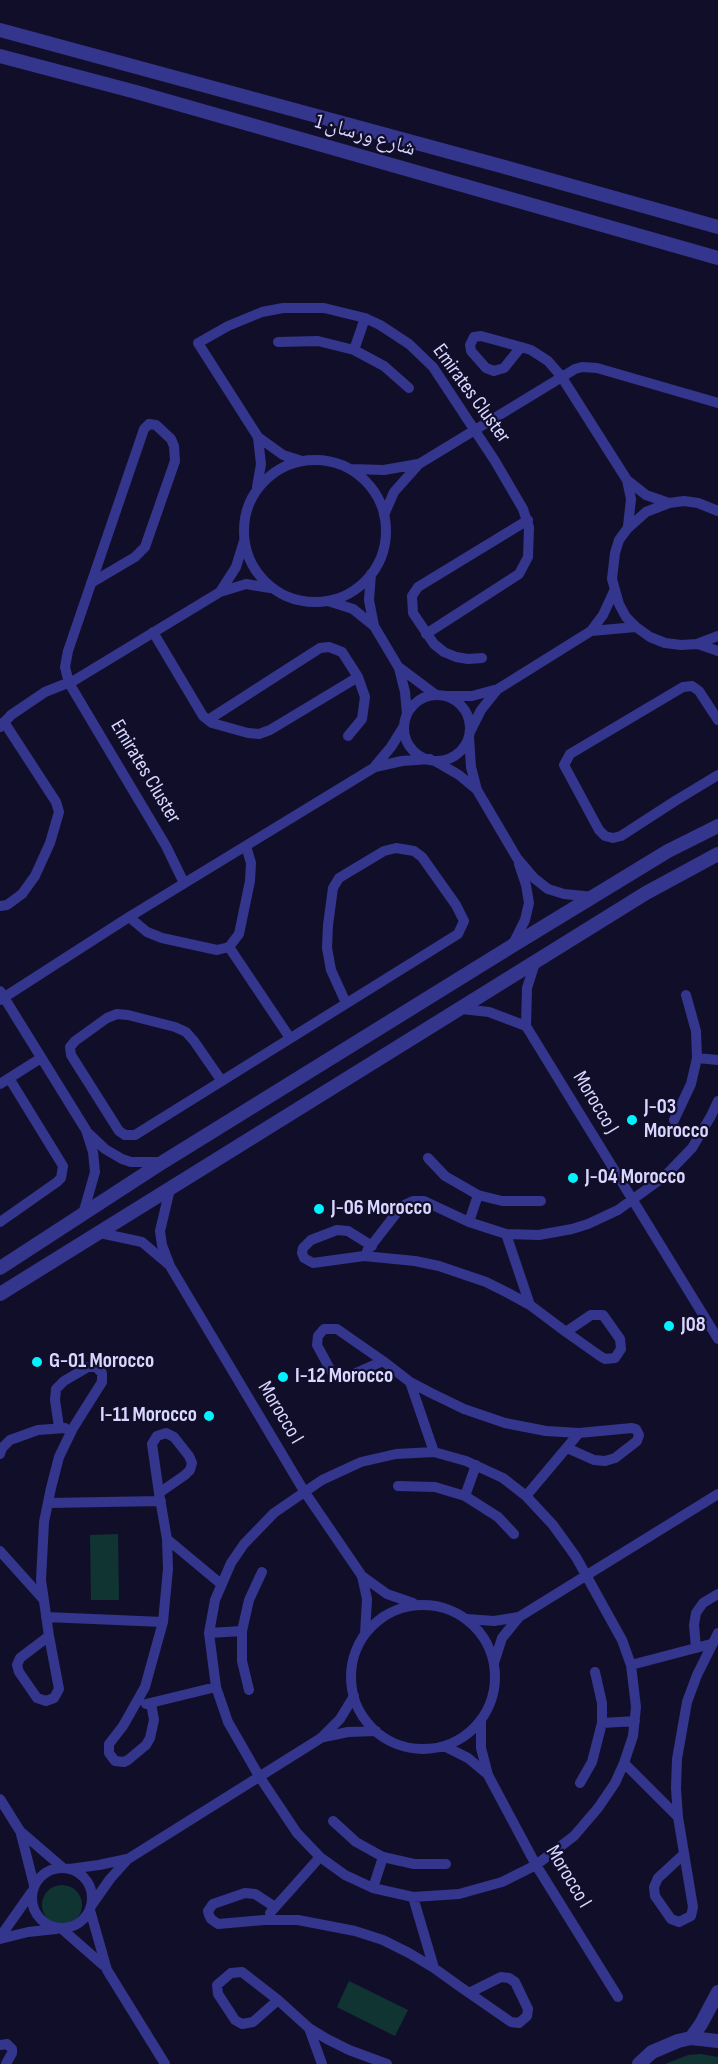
<!DOCTYPE html>
<html>
<head>
<meta charset="utf-8">
<style>
  body { margin:0 }
  canvas { display:block; background:#110e29 }
</style>
</head>
<body>
<canvas width="718" height="2064"></canvas>
<script>
const context = document.querySelector('canvas').getContext('2d');
context.lineJoin = 'round';
function paint(path, color) {
  context.fillStyle = color;
  context.fill(path, 'evenodd');
}
function shape(rows) {
  const path = new Path2D();
  for (const r of rows) {
    if (r.length === 3) {
      path.moveTo(r[0] + r[2], r[1]);
      path.arc(r[0], r[1], r[2], 0, 2 * Math.PI);
      continue;
    }
    path.moveTo(r[0], r[1]);
    for (let i = 2; i < r.length; i += 2) path.lineTo(r[i], r[i + 1]);
  }
  return path;
}
function trace(path, color, width, dash) {
  context.strokeStyle = color;
  context.lineWidth = width;
  context.lineCap = dash ? 'butt' : 'round';
  context.setLineDash(dash || []);
  context.stroke(path);
}
function write(font, color, halo, rows, align = 'center') {
  context.font = font + ' "Sofia Sans Condensed","Noto Naskh Arabic",sans-serif';
  context.lineWidth = 4.5;
  context.setLineDash([]);
  context.textBaseline = 'middle';
  context.strokeStyle = halo;
  context.fillStyle = color;
  for (const [text, x, y, turn = 0] of rows) {
    context.save();
    context.translate(x, y);
    context.rotate((+turn || 0) * Math.PI / 180);
    context.textAlign = isNaN(turn) ? turn : align;
    if (halo) context.strokeText(text, 0, 0);
    context.fillText(text, 0, 0);
    context.restore();
  }
}
const green = shape([
  [118,1534,119,1600,91,1600,90,1535],
  [62,1905,20],
  [349,1981,408,2010,395,2036,337,2007],
  [701,2054,718,2057,718,2064,665,2064,688,2055]
]);
const minor = shape([
  [278,342,318,341,354,350,384,366,409,388],
  [521,347,504,368,494,371,486,368,471,351,470,345,474,337,481,336,521,347,531,350,548,361,561,376,627,480,646,495,669,503],
  [354,350,365,318],
  [315,531,71],
  [302,461,283,455,258,437,198,343,228,326,262,312,283,308,324,308,365,318,380,325,409,344,433,367,495,461,523,509,529,527,528,557,519,574,426,634],
  [351,469,384,470,418,464],
  [627,480,631,499,628,526],
  [257,487,261,464,258,438],
  [718,511,698,503,684,501,669,503,646,512,627,529,619,540,615,553,612,579,619,604,626,617,636,627,650,637,665,643,681,645,697,644,718,636],
  [384,515,394,492,419,464,575,369,582,367,597,368,718,403],
  [371,574,369,600,374,626],
  [91,583,135,557,145,547,175,461,174,446,171,439,156,425,149,424,144,429,68,651,65,667,69,683,166,846,184,883],
  [220,592,236,567,244,541],
  [328,601,353,609,374,626,399,668,405,692,407,714],
  [591,631,636,627],
  [153,632,203,716,212,723,248,733,259,734,270,730,358,677],
  [698,644,718,651],
  [482,658,468,659,456,657,444,652,434,644,413,613,412,596,418,587,528,520],
  [400,668,436,695],
  [437,728,33],
  [447,696,472,696,498,689,591,631,603,615,614,591],
  [208,720,320,648,329,647,342,652,358,677,365,697,362,719,348,736],
  [718,720,699,691,692,686,683,687,570,754,564,765,599,830,605,836,613,838,621,836,675,801,718,775],
  [0,727,11,715,45,692,75,680,220,592,246,584,270,588],
  [470,732,481,710,497,690],
  [469,737,471,767,477,790,517,858,534,878,548,889,564,894,594,897],
  [435,761,459,775,476,789],
  [375,766,391,747,404,726],
  [0,906,7,905,22,894,35,876,50,843,59,812,56,802,4,722],
  [129,917,147,932,162,938,217,950,229,947,239,934,250,881,251,863,246,846],
  [512,946,525,920,529,903,526,885,519,864],
  [229,947,290,1038],
  [535,963,527,988,526,1026,718,1339],
  [0,991,86,1130,93,1152,95,1172,83,1214],
  [0,1000,129,917,375,767,402,761,430,759],
  [462,1009,489,1012,526,1026],
  [697,1058,718,1060],
  [221,1080,194,1041,186,1032,175,1027,128,1015,117,1014,107,1018,75,1041,70,1047,71,1055,119,1131,125,1135,135,1135,458,934,464,921,456,905,422,857,414,851,396,848,384,851,339,878,333,888,328,925,327,948,331,970,346,1003],
  [0,1084,41,1058],
  [674,1120,691,1084,697,1058,696,1031,686,995],
  [88,1133,105,1149,122,1159,131,1162,163,1162],
  [428,1158,445,1176,478,1195,502,1201,541,1201],
  [170,1189,160,1231,162,1245,170,1266,304,1491,362,1576,367,1599,365,1634],
  [0,1222,57,1182,61,1178,63,1166,9,1078],
  [469,1222,478,1195],
  [100,1233,142,1242,168,1264],
  [506,1234,530,1305],
  [372,1246,348,1231,337,1230,311,1240,303,1248,302,1253,304,1258,313,1263,364,1256,415,1261,439,1266,486,1282,508,1293,530,1305,566,1332,600,1356,605,1359,615,1358,621,1349,620,1339,603,1315,591,1315,566,1332],
  [367,1251,402,1206,413,1201,424,1201,469,1222,506,1234,539,1235,572,1229,588,1224,618,1210,665,1176,692,1148,711,1116,718,1101],
  [383,1361,337,1329,324,1329,318,1336,317,1345,331,1371,337,1376,349,1376,383,1361,410,1382,431,1393,464,1409,505,1423,546,1431,579,1433,632,1428,636,1429,639,1435,637,1441,615,1458,605,1461,594,1460,567,1448],
  [410,1382,434,1452],
  [434,1452,466,1461,503,1478,526,1496,553,1525,576,1557,622,1640,631,1665,636,1707,633,1736,624,1763,615,1783,598,1808,574,1836,536,1865,502,1882,459,1894,413,1897,373,1888,345,1875,320,1857,297,1833,259,1776,228,1722,216,1687,209,1633,215,1600,231,1563,244,1544,274,1513,322,1480,361,1462,396,1454,434,1452],
  [0,1454,2,1448,10,1440,38,1430,65,1428],
  [398,1486,435,1487,465,1496,498,1517,514,1534],
  [465,1496,476,1465],
  [526,1496,579,1433],
  [48,1503,161,1501],
  [167,1539,221,1584],
  [0,1551,43,1599],
  [362,1576,387,1594,413,1603],
  [423,1677,72],
  [46,1617,163,1622],
  [467,1619,494,1621,519,1617],
  [209,1633,242,1631],
  [49,1636,20,1658,17,1665,19,1672,37,1698,46,1701,54,1698,59,1689,49,1636,41,1580,44,1522,51,1488,59,1457,73,1428,102,1382,102,1373,96,1367,88,1367,64,1381,56,1389,55,1400,59,1427],
  [696,1648,694,1625,696,1613,703,1603,718,1594],
  [494,1663,502,1638,519,1617,718,1494],
  [631,1665,711,1644],
  [249,1690,242,1661,242,1631,249,1600,262,1572],
  [151,1703,154,1720,150,1738,146,1745,128,1760,124,1762,115,1761,109,1753,109,1744,123,1726,145,1687,163,1622,168,1569,167,1539,159,1493,152,1444,157,1436,166,1433,174,1437,189,1456,192,1463,190,1470,185,1475,159,1493],
  [146,1704,216,1687],
  [481,1720,481,1748,488,1775,536,1865,618,1997],
  [602,1723,635,1721],
  [324,1737,348,1732,376,1731],
  [444,1746,468,1758,486,1773],
  [624,1763,678,1817],
  [580,1783,592,1762,602,1723,602,1703,595,1672],
  [0,1799,20,1831,63,1868],
  [333,1821,356,1842,383,1857,414,1864,446,1864],
  [21,1834,34,1885],
  [684,1854,658,1878,654,1887,655,1896,671,1919,679,1922,691,1916,693,1907,678,1817,676,1788,677,1759,687,1702,697,1675,718,1633],
  [62,1898,30],
  [69,1869,99,1865,127,1859],
  [373,1888,383,1857],
  [413,1897,434,1968],
  [91,1906,110,1879,128,1859,321,1738,340,1719,354,1696],
  [275,1907,255,1894,245,1893,213,1904,208,1911,209,1915,211,1919,218,1924,264,1920,298,1920,355,1931,383,1940,409,1953,434,1968,459,1986,511,2022,519,2023,527,2016,528,2009,515,1982,509,1978,501,1977,469,1993],
  [90,1910,107,1970,165,2064],
  [270,1913,320,1857],
  [62,1929,103,1965],
  [0,1937,31,1893],
  [0,1939,28,1932,56,1929],
  [278,2000,253,2022,242,2024,235,2020,218,1994,217,1985,231,1973,242,1972,278,2000,309,2028,327,2039,349,2050,387,2064],
  [309,2028,322,2064],
  [0,2045,7,2044,12,2049,12,2053,6,2064]
]);
const tertiary = shape([
  [0,30,501,166,718,227],
  [0,56,136,92,718,258],
  [0,1268,163,1162,512,946,668,851,718,826],
  [0,1294,646,893,718,854],
  [691,2038,701,2024,718,1992],
  [639,2064,652,2052,678,2041,691,2038,718,2041]
]);
const markers = [
  [632,1120,6,"#02f2ff"],
  [573,1178,6,"#02f2ff"],
  [319,1209,6,"#02f2ff"],
  [669,1326,6,"#02f2ff"],
  [37,1362,6,"#02f2ff"],
  [283,1377,6,"#02f2ff"],
  [209,1416,6,"#02f2ff"]
];
const streetNames = [
  ["شارع ورسان 1",365,136,16],
  ["Emirates Cluster",471,394,54],
  ["Emirates Cluster",145,772,59],
  ["Morocco J",595,1103,59],
  ["Morocco I",280,1413,59],
  ["Morocco I",568,1877,59]
];
const poiNames = [
  ["J-03",644,1108],
  ["Morocco",644,1132],
  ["J-04 Morocco",585,1178],
  ["J-06 Morocco",331,1209],
  ["J08",681,1326],
  ["G-01 Morocco",49,1362],
  ["I-12 Morocco",295,1377],
  ["I-11 Morocco",197,1416,"right"]
];
paint(green, '#103431');
trace(minor, '#34358d', 10);
trace(tertiary, '#34358d', 14);
for (const [x, y, r, color] of markers) {
  const dot = new Path2D();
  dot.arc(x, y, r, 0, 2 * Math.PI);
  context.fillStyle = color;
  context.fill(dot);
  trace(dot, '#110e29', 2);
}
write('21px', '#d9d6ff', '#110e29', streetNames);
write('bold 21px', '#d9d6ff', '#110e29', poiNames, 'left');
</script>
</body>
</html>
